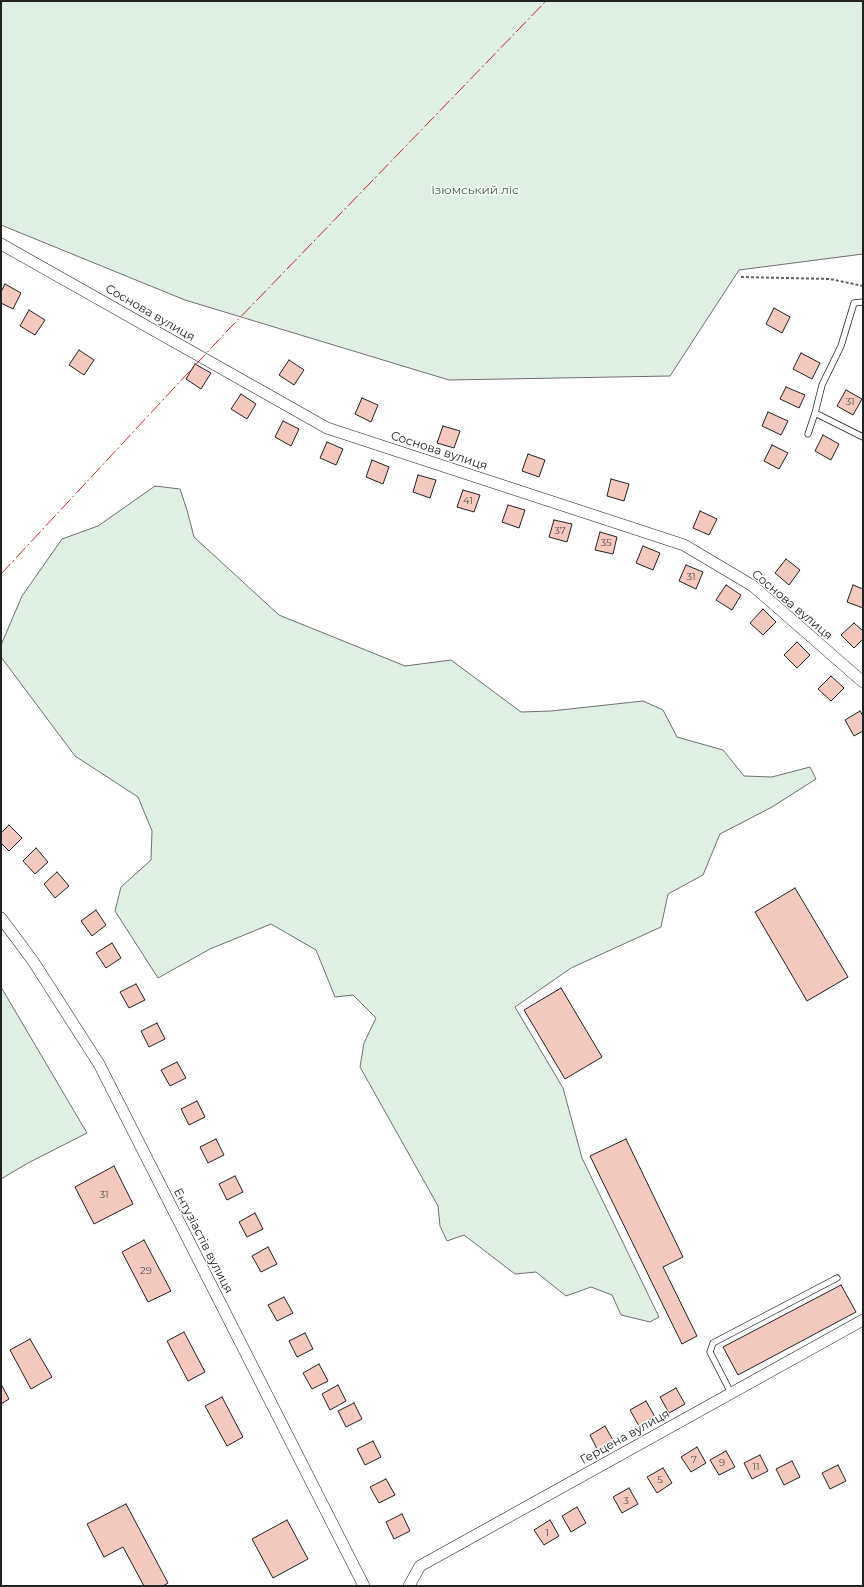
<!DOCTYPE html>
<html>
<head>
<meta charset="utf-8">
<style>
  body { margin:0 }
  #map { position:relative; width:864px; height:1587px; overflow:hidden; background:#fff; font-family:Montserrat,sans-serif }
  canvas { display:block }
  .frame { position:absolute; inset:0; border:2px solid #222; pointer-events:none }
</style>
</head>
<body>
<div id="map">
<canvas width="864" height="1587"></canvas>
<div class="frame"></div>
</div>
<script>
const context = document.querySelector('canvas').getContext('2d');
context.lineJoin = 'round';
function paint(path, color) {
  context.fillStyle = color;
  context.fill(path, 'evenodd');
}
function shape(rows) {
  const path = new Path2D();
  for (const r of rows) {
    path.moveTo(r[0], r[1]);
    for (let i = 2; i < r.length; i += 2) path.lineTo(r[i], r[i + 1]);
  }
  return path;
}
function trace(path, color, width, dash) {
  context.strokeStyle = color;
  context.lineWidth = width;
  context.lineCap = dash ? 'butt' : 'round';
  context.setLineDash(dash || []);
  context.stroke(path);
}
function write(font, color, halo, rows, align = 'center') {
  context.font = font + ' Montserrat,sans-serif';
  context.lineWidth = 3;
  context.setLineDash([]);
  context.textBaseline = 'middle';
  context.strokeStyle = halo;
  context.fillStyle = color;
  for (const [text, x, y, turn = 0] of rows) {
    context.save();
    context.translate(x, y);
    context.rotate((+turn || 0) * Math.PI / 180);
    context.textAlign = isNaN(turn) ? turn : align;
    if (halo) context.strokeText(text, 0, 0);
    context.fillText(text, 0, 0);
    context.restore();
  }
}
const green = shape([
  [1,1,863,1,863,254,739,270,670,376,449,380,185,300,1,225,1,1],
  [155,486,180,489,187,510,194,537,279,615,405,666,451,660,521,712,551,711,643,701,663,710,677,737,723,750,744,776,772,777,810,767,816,779,772,807,720,834,703,875,668,894,661,927,571,968,515,1007,563,1088,582,1158,659,1317,650,1322,621,1315,612,1295,591,1287,566,1296,536,1272,515,1274,464,1235,447,1241,440,1226,438,1206,360,1067,364,1043,376,1018,353,995,335,997,316,950,271,924,210,949,158,978,115,911,121,887,151,860,152,831,138,797,75,756,1,657,1,645,22,596,62,539,98,526,155,486],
  [1,987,87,1133,28,1163,1,1179,1,987]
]);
const building = shape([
  [5,284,21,293,13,309,1,303,1,292,5,284],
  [774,308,790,317,782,333,766,324,774,308],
  [29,310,45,320,35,335,20,326,29,310],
  [79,350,94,360,84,375,69,365,79,350],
  [801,353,820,363,812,379,793,369,801,353],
  [289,360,304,370,294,385,279,375,289,360],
  [195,364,211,373,201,389,186,379,195,364],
  [786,387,805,395,799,408,780,399,786,387],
  [846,390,862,399,853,415,837,406,846,390],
  [241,394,256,404,247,419,231,409,241,394],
  [362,398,378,405,371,422,355,414,362,398],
  [768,412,788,421,781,435,762,426,768,412],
  [283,421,299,429,291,446,275,437,283,421],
  [443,426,460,431,454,448,437,443,443,426],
  [823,435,839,444,831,460,815,451,823,435],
  [327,442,343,449,336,465,320,458,327,442],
  [772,445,788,453,779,469,764,461,772,445],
  [528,454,545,460,539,477,522,471,528,454],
  [372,460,389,467,383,484,366,477,372,460],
  [418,475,436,480,430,498,413,492,418,475],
  [611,479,629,484,624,501,607,496,611,479],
  [463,490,480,495,474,512,457,507,463,490],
  [508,505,525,510,519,528,502,522,508,505],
  [700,511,717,519,709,535,693,528,700,511],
  [554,520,572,524,567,542,549,537,554,520],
  [600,532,617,537,613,554,595,550,600,532],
  [643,546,660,553,653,570,636,563,643,546],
  [786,559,800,570,789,585,775,573,786,559],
  [686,565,703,572,696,589,679,581,686,565],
  [726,585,741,595,732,610,716,600,726,585],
  [853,585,863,589,863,608,847,602,853,585],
  [763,609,776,622,763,635,750,623,763,609],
  [854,623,863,631,863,639,854,648,841,635,854,623],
  [797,642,810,655,797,668,784,655,797,642],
  [831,676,844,688,831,701,818,689,831,676],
  [860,711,863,716,863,731,854,736,845,720,860,711],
  [9,825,22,838,9,851,1,843,1,833,9,825],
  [36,848,48,862,35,874,23,861,36,848],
  [57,872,69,886,55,898,44,884,57,872],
  [795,888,848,977,807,1001,755,912,795,888],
  [96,910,106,925,92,936,81,921,96,910],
  [112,943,121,958,106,968,96,953,112,943],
  [136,984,145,1000,129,1008,120,992,136,984],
  [561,988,602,1057,565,1079,524,1010,561,988],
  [157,1023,165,1039,149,1047,141,1031,157,1023],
  [177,1062,186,1078,170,1086,161,1070,177,1062],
  [197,1101,205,1117,189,1125,181,1109,197,1101],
  [216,1139,224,1155,208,1163,200,1147,216,1139],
  [626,1139,683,1257,663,1267,697,1336,682,1344,590,1156,626,1139],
  [114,1166,133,1204,94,1224,75,1187,114,1166],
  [235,1176,243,1192,227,1200,219,1184,235,1176],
  [255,1213,263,1229,247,1237,239,1222,255,1213],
  [144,1240,171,1291,148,1302,122,1252,144,1240],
  [268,1247,277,1264,261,1272,252,1256,268,1247],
  [841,1285,856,1312,738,1375,723,1347,841,1285],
  [284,1297,293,1313,277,1321,268,1305,284,1297],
  [184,1332,205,1372,188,1381,167,1341,184,1332],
  [305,1333,313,1349,297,1357,289,1341,305,1333],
  [30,1339,52,1377,31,1389,10,1350,30,1339],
  [319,1364,328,1381,312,1389,303,1373,319,1364],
  [1,1384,9,1399,1,1404,1,1384],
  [338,1385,346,1401,330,1410,322,1394,338,1385],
  [676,1388,685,1404,669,1413,660,1397,676,1388],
  [222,1397,243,1437,227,1446,205,1406,222,1397],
  [646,1401,655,1417,639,1426,630,1410,646,1401],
  [354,1403,362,1419,346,1427,338,1411,354,1403],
  [605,1426,614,1442,598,1451,590,1435,605,1426],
  [373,1441,381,1457,365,1465,357,1449,373,1441],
  [697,1447,706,1463,691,1472,681,1457,697,1447],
  [726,1451,735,1467,719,1475,710,1460,726,1451],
  [760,1455,768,1471,752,1479,744,1463,760,1455],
  [792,1461,800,1477,784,1485,776,1469,792,1461],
  [838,1465,846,1481,830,1489,822,1473,838,1465],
  [663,1468,672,1483,657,1493,647,1477,663,1468],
  [386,1479,395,1495,379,1503,370,1487,386,1479],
  [629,1488,638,1504,622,1513,613,1497,629,1488],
  [126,1504,168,1583,163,1586,144,1586,123,1547,104,1557,87,1524,126,1504],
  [577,1507,586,1523,571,1532,562,1516,577,1507],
  [402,1514,410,1531,394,1539,386,1522,402,1514],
  [287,1520,308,1559,273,1578,252,1539,287,1520],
  [550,1520,559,1536,544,1545,534,1530,550,1520]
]);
const path = shape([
  [741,277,830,279,863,286]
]);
const service = shape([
  [815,413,863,437],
  [808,434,815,413,822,385,841,346,854,303,863,302],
  [731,1393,710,1352,713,1343,837,1278]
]);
const minor = shape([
  [1,244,327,428,684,545,753,586,863,682],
  [1,918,33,961,99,1064,364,1586],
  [409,1586,420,1566,863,1320]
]);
const power = shape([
  [1,574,228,330,546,1]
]);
const numberNames = [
  ["31",850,402],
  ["41",468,501],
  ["37",560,531],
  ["35",606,543],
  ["31",691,577],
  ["31",104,1195],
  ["29",146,1271],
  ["7",694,1460],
  ["9",722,1463],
  ["11",756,1467],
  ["5",660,1480],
  ["3",626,1501],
  ["1",547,1533]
];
const parkNames = [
  ["Ізюмський ліс",475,190]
];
const streetNames = [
  ["Соснова вулиця",150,313,30],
  ["Соснова вулиця",439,451,18],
  ["Соснова вулиця",792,605,40],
  ["Ентузіастів вулиця",203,1241,63],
  ["Герцена вулиця",625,1437,-29]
];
paint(green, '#e0efe3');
trace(green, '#6f6f6f', 1);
paint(building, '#f3c9c0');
trace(building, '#222', 1);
trace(service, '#222', 7);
trace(minor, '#222', 12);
trace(path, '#646464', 2, [3, 2]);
trace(service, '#fff', 5.5);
trace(minor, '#fff', 11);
trace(power, '#c62828', 1, [14, 3, 2, 3]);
write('10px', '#564c4a', null, numberNames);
write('12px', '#2f5e38', '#fff', parkNames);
write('12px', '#222', '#fff', streetNames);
</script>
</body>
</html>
